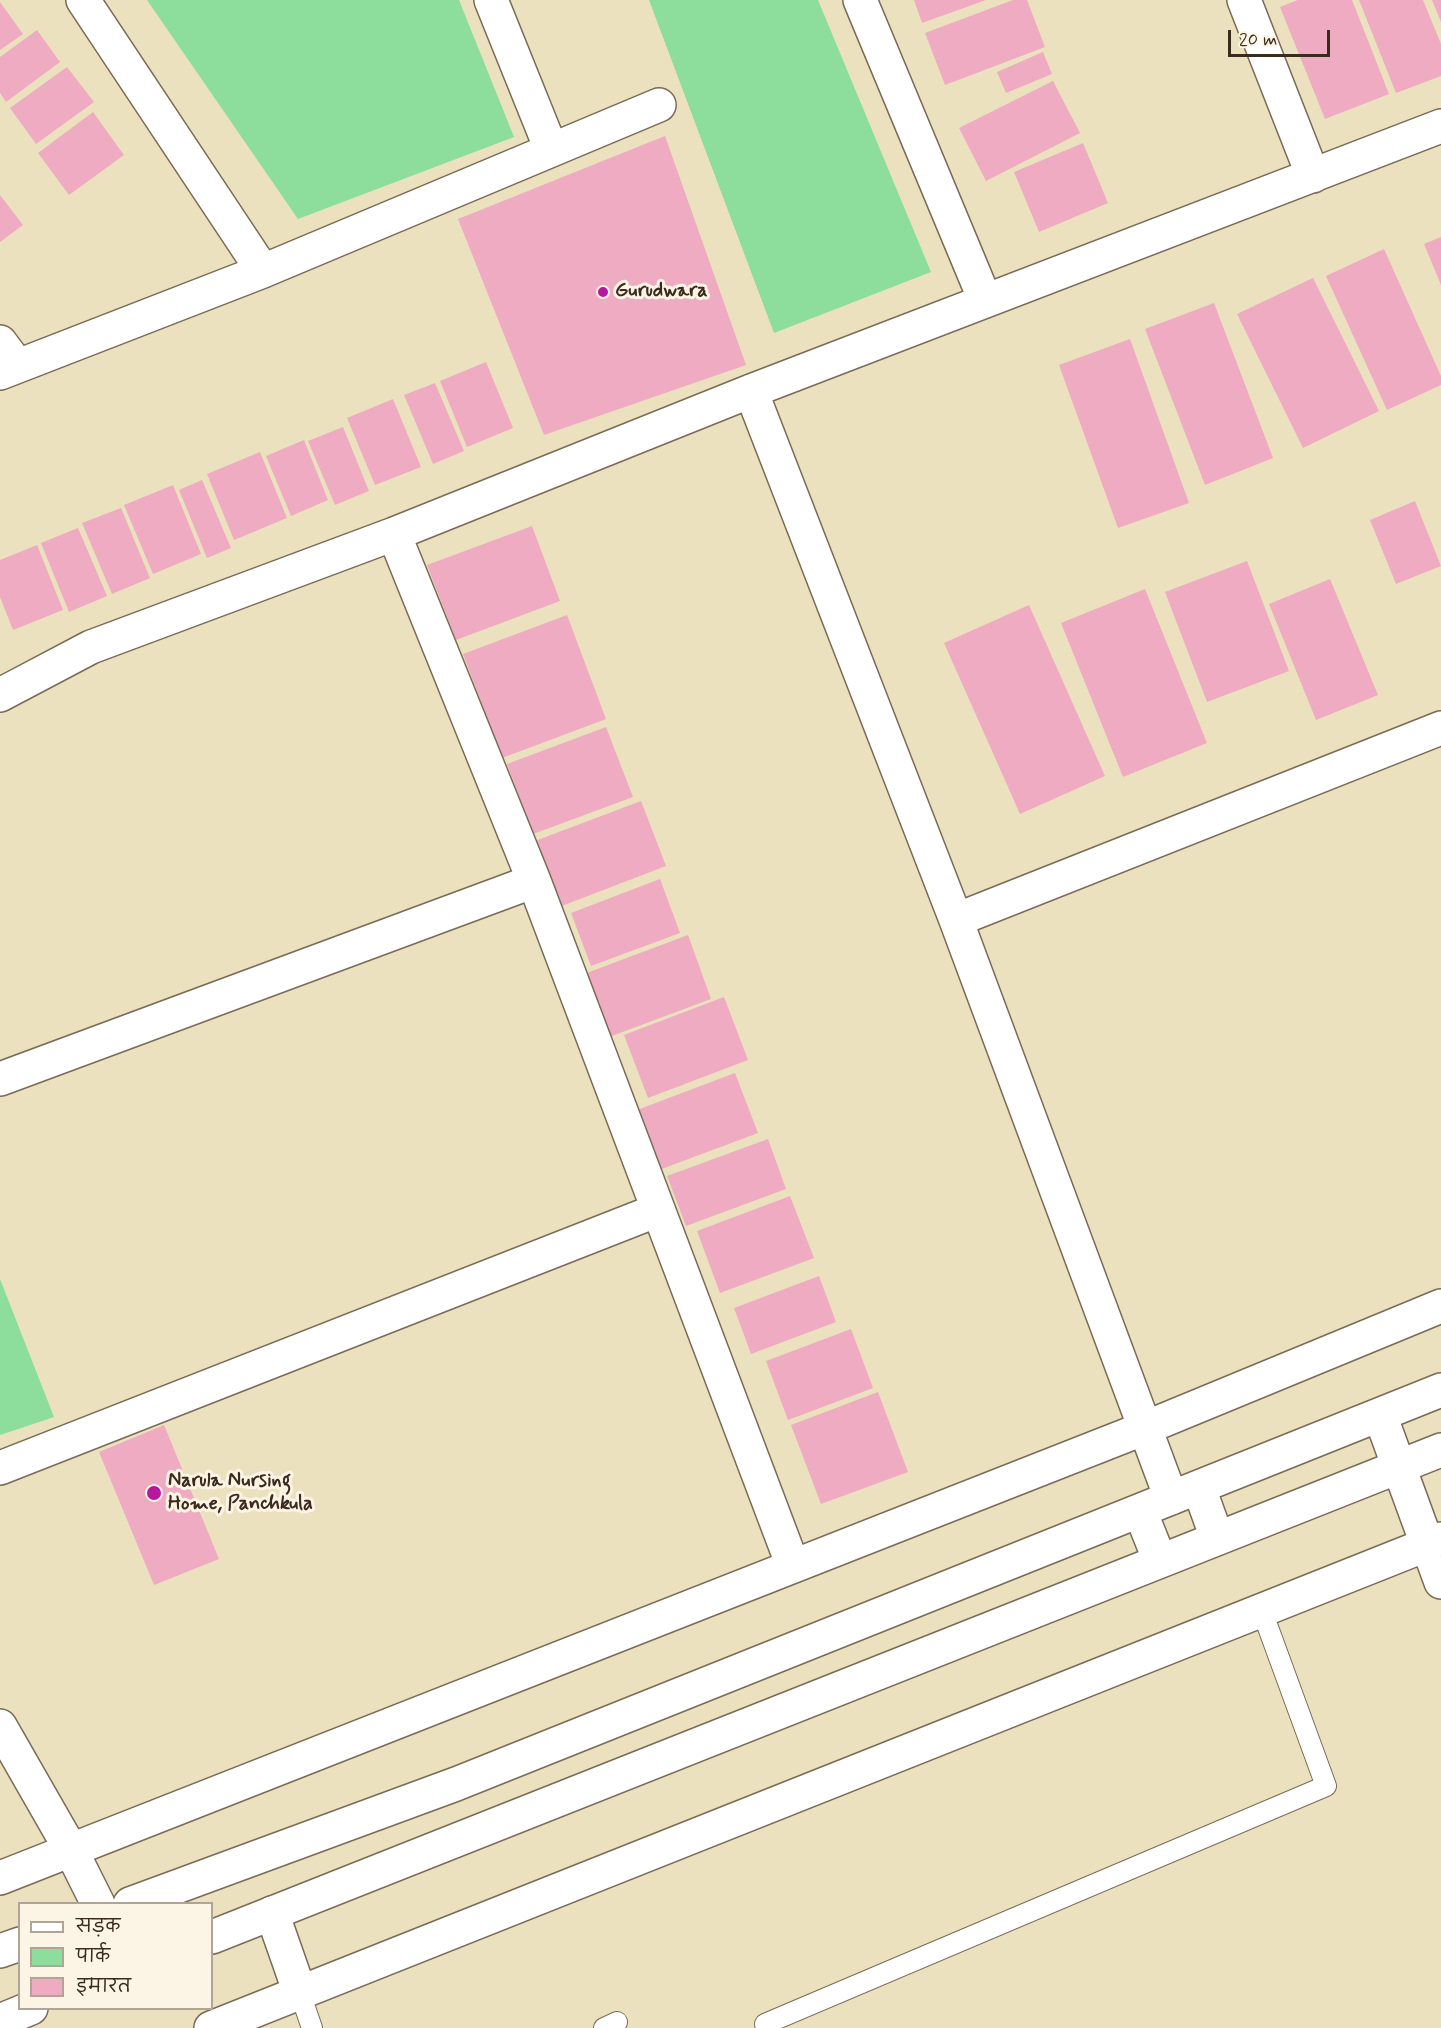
<!DOCTYPE html>
<html>
<head>
<meta charset="utf-8">
<style>
  body { margin:0 }
  #map { position:relative; width:1441px; height:2028px; overflow:hidden; background:#ebe1be; font-family:Mynerve,"Playpen Sans Deva",sans-serif }
  canvas { display:block }
  .legend { position:absolute; left:18px; top:1902px; width:195px; height:108px; box-sizing:border-box; background:#fcf5e5; border:2px solid #afa495; margin:0; padding:8px 10px; list-style:none; font-size:18px; color:#3b2a1e }
  .legend li { display:flex; align-items:center; gap:12px; height:30px }
  .legend b { width:30px; border:2px solid #afa495 }
  .scale { position:absolute; left:1228px; top:30px; width:102px; height:27px; box-sizing:border-box; border:3px solid #3b2a1e; border-top:0; padding-left:8px; font-size:18px; line-height:21px; white-space:nowrap; color:#3b2a1e; -webkit-text-stroke:4px #fcf5e5; paint-order:stroke }
</style>
</head>
<body>
<div id="map">
<canvas width="1441" height="2028"></canvas>
<ul class="legend">
<li><b style="height:8px;background:#fff"></b>सड़क</li>
<li><b style="height:16px;background:#8ddd9c"></b>पार्क</li>
<li><b style="height:16px;background:#efabc1"></b>इमारत</li>
</ul>
<div class="scale">20 m</div>
</div>
<script>
const context = document.querySelector('canvas').getContext('2d');
context.lineJoin = 'round';
function paint(path, color) {
  context.fillStyle = color;
  context.fill(path, 'evenodd');
}
function shape(rows) {
  const path = new Path2D();
  for (const r of rows) {
    path.moveTo(r[0], r[1]);
    for (let i = 2; i < r.length; i += 2) path.lineTo(r[i], r[i + 1]);
  }
  return path;
}
function trace(path, color, width, dash) {
  context.strokeStyle = color;
  context.lineWidth = width;
  context.lineCap = dash ? 'butt' : 'round';
  context.setLineDash(dash || []);
  context.stroke(path);
}
function write(font, color, halo, rows, align = 'center') {
  context.font = font + ' Mynerve,sans-serif';
  context.lineWidth = 6;
  context.setLineDash([]);
  context.textBaseline = 'middle';
  context.strokeStyle = halo;
  context.fillStyle = color;
  for (const [text, x, y, turn = 0] of rows) {
    context.save();
    context.translate(x, y);
    context.rotate((+turn || 0) * Math.PI / 180);
    context.textAlign = isNaN(turn) ? turn : align;
    if (halo) context.strokeText(text, 0, 0);
    context.fillText(text, 0, 0);
    context.restore();
  }
}
const green = shape([
  [147,0,459,0,514,137,298,219],
  [649,0,818,0,931,272,774,333],
  [0,1279,54,1417,0,1435]
]);
const building = shape([
  [914,0,986,0,922,23],
  [1013,0,1027,0,1045,47,945,85,925,33],
  [1298,0,1352,0,1389,94,1325,119,1280,7],
  [1359,0,1423,0,1441,44,1441,76,1396,93],
  [1432,0,1441,0,1441,22],
  [0,2,23,34,0,50],
  [37,30,60,62,6,102,0,93,0,57],
  [1043,52,1052,74,1006,93,997,72],
  [67,67,94,102,36,144,10,108],
  [1053,81,1080,133,986,181,959,128],
  [93,112,124,155,69,195,38,153],
  [665,136,746,365,544,435,458,219],
  [1083,143,1108,203,1039,232,1014,172],
  [0,195,23,225,0,242],
  [1441,237,1441,285,1424,244],
  [1384,249,1441,376,1441,385,1387,410,1326,276],
  [1313,278,1379,411,1303,448,1237,314],
  [1214,303,1273,458,1205,485,1145,329],
  [1130,339,1189,503,1118,528,1059,365],
  [486,362,513,428,467,447,440,381],
  [435,383,464,451,433,464,404,395],
  [393,399,421,467,375,485,347,418],
  [343,427,369,491,335,505,308,441],
  [304,440,328,500,291,516,266,456],
  [260,452,287,518,234,540,207,474],
  [202,480,231,548,207,558,179,490],
  [173,485,201,554,153,574,124,505],
  [1415,501,1441,566,1396,584,1370,520],
  [121,508,150,578,112,594,82,523],
  [532,526,560,601,456,640,427,565],
  [78,528,107,596,69,612,41,543],
  [37,545,63,610,13,630,0,597,0,560],
  [1247,561,1289,671,1207,702,1165,592],
  [1330,579,1378,695,1316,720,1269,604],
  [1145,589,1207,743,1123,777,1061,623],
  [1029,605,1105,776,1020,814,944,643],
  [567,615,606,719,502,758,463,654],
  [606,727,633,797,533,834,507,764],
  [641,801,666,866,559,907,535,841],
  [660,879,680,933,591,966,571,913],
  [688,935,711,999,609,1037,584,974],
  [724,997,748,1060,648,1098,624,1035],
  [735,1073,758,1133,659,1170,637,1110],
  [768,1139,786,1189,686,1226,667,1176],
  [790,1196,814,1258,720,1293,697,1231],
  [819,1276,836,1322,751,1354,734,1308],
  [851,1329,873,1388,788,1420,766,1361],
  [878,1392,908,1472,821,1504,791,1425],
  [164,1425,219,1559,154,1585,99,1452]
]);
const service = shape([
  [300,1993,312,2028],
  [765,2024,1326,1786,1262,1611],
  [604,2028,617,2022]
]);
const minor = shape([
  [83,0,263,271],
  [491,0,551,149],
  [860,0,985,300],
  [1244,0,1313,176],
  [0,342,18,366],
  [0,373,263,271,659,105],
  [751,391,956,920,1171,1498],
  [394,534,534,881,793,1566],
  [0,695,91,647,394,534,751,391,1441,126],
  [956,920,1441,728],
  [0,1079,534,881],
  [1380,1415,1441,1582],
  [0,1468,658,1210],
  [0,1726,71,1850,98,1904],
  [0,1878,1145,1428,1441,1306],
  [272,1913,300,1993],
  [211,2028,1441,1539]
]);
const tertiary = shape([
  [1199,1488,1217,1538],
  [1140,1511,1160,1561],
  [130,1904,456,1784,1441,1390],
  [212,1937,1441,1450],
  [0,1951,20,1944],
  [0,2021,31,2008]
]);
const markers = [
  [603,292,6,"#b5179e"],
  [154,1493,8,"#b5179e"]
];
const poiNames = [
  ["Gurudwara",615,292],
  ["Narula Nursing",168,1482],
  ["Home, Panchkula",168,1505]
];
paint(green, '#8ddd9c');
paint(building, '#efabc1');
trace(service, '#796a56', 22);
trace(minor, '#796a56', 36);
trace(tertiary, '#796a56', 36);
trace(service, '#fff', 20);
trace(minor, '#fff', 33);
trace(tertiary, '#fff', 33);
for (const [x, y, r, color] of markers) {
  const dot = new Path2D();
  dot.arc(x, y, r, 0, 2 * Math.PI);
  context.fillStyle = color;
  context.fill(dot);
  trace(dot, '#fcf5e5', 2);
}
write('bold 20px', '#3b2a1e', '#fcf5e5', poiNames, 'left');
</script>
</body>
</html>
